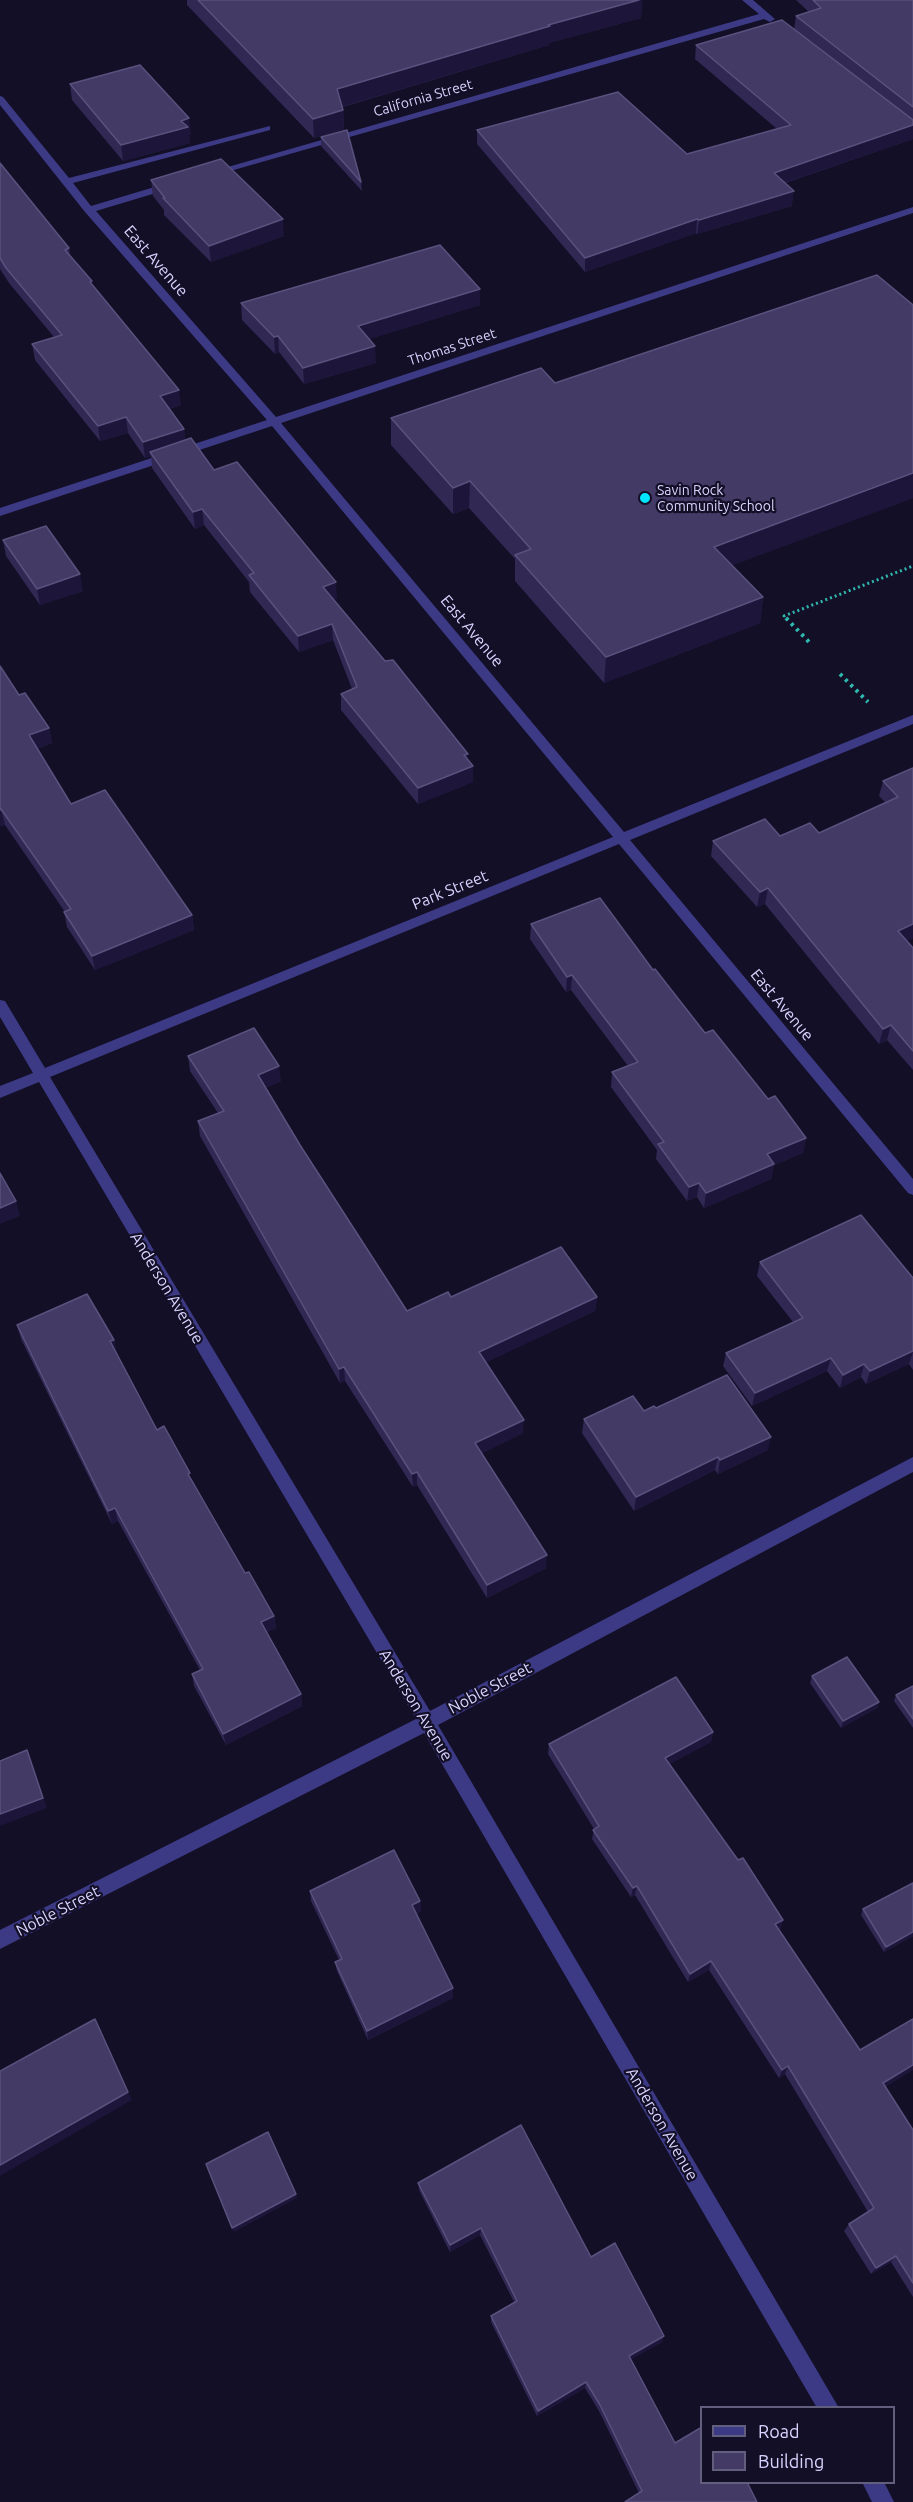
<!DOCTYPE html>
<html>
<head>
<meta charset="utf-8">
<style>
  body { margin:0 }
  #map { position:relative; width:913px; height:2502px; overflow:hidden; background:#130f26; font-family:Ubuntu,sans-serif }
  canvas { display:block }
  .legend { position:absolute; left:700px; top:2406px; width:195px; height:78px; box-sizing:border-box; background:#130f26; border:2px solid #625e7d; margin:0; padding:8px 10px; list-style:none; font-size:18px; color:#d9d4ff }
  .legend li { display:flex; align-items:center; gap:12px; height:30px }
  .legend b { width:30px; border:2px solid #625e7d }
</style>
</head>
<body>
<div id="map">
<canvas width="913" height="2502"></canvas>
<ul class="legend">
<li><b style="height:8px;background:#3d3a85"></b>Road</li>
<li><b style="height:16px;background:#433a66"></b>Building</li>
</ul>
</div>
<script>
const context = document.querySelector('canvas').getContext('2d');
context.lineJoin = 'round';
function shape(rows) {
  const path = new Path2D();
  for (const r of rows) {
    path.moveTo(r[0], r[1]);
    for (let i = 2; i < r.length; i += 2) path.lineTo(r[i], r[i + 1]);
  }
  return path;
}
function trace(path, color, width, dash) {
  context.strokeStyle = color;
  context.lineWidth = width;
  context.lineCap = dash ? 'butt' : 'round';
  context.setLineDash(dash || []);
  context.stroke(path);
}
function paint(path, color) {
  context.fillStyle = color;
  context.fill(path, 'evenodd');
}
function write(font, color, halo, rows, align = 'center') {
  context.font = font + ' Ubuntu,sans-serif';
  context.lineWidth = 4.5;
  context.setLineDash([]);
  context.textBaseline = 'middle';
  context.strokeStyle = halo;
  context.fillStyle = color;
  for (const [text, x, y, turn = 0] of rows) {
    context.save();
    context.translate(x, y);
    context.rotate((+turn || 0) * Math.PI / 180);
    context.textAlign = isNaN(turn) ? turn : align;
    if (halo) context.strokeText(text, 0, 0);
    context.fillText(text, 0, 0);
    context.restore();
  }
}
const pathFar1 = shape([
  [788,620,784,616,913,566]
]);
const path = shape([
  [786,618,811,644],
  [840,674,868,702]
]);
const minor = shape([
  [742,0,753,0,775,19,770,22,764,19,216,175,207,173,759,14,742,0],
  [0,96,3,97,69,178,270,126,270,130,73,183,91,206,168,183,176,183,176,187,96,211,276,417,913,207,913,213,281,423,624,832,913,715,913,724,630,840,913,1179,913,1195,908,1193,619,844,50,1077,430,1711,913,1457,913,1472,438,1725,839,2408,817,2408,424,1733,0,1949,0,1930,416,1719,39,1082,0,1098,0,1086,33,1073,0,1017,0,1000,5,1001,45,1068,613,837,272,426,0,516,0,508,267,420,85,212,0,105,0,96],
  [862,2482,884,2482,894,2502,872,2502,862,2482]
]);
const wall = shape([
  [187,0,642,0,641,18,549,43,549,45,343,107,344,129,314,138,187,5],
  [796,0,913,0,913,139,785,183,792,206,697,234,696,233,585,272,477,144,477,130,687,154,777,129,695,59,696,45,794,29,796,16,809,12],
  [70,84,191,135,189,135,190,143,123,161,72,100],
  [321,137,361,182,362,191,321,146],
  [0,163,69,248,70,256,181,405,169,409,184,429,185,440,337,598,333,600,385,661,468,754,468,760,473,766,473,782,418,804,341,710,341,694,352,689,333,640,299,652,250,592,249,582,204,525,195,529,152,468,151,456,145,458,128,433,100,441,35,360,32,344,54,337,9,283,0,269],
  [151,180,284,236,211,262,164,215,164,210,153,196],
  [241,303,480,305,369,339,376,363,304,384,279,352,275,354,242,320],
  [913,305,913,498,732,565,763,597,760,623,604,683,515,581,515,559,469,508,453,514,391,445,391,418],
  [3,540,83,591,40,605,6,556],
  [0,666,19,695,49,728,52,743,37,749,71,804,192,915,194,930,95,970,67,927,64,912,65,912,5,825,0,826],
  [913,768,913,938,906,941,913,948,913,1070,887,1040,879,1044,765,904,757,907,711,856,713,841,819,833,885,802,879,796,883,781],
  [531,924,653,970,705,1033,768,1099,806,1138,803,1153,774,1165,771,1179,704,1208,697,1197,687,1201,656,1159,657,1150,611,1087,612,1072,628,1066,571,990,566,992,530,939],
  [188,1056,281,1081,265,1088,300,1145,407,1311,451,1297,597,1297,595,1311,486,1362,523,1433,482,1453,546,1568,487,1598,417,1485,413,1487,345,1381,340,1383,200,1136,198,1121,218,1113,190,1071],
  [760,1262,913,1278,913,1370,909,1364,866,1384,861,1377,840,1388,827,1371,752,1406,723,1366,726,1353,793,1322,757,1276],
  [17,1325,114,1340,116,1353,157,1430,192,1480,245,1573,274,1616,276,1628,267,1632,301,1694,302,1706,226,1745,194,1686,192,1674,200,1670,118,1521,112,1524,21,1339],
  [656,1408,768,1450,718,1474,715,1470,634,1511,582,1433,584,1419,644,1411],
  [812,1676,879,1702,877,1708,841,1728,810,1683],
  [913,1686,913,1728,894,1701,896,1695],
  [713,1732,711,1742,669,1764,738,1860,783,1920,780,1929,778,1929,885,2087,913,2130,913,2297,891,2262,871,2274,844,2231,849,2224,868,2212,785,2074,779,2078,709,1970,688,1982,635,1895,631,1897,592,1839,594,1829,548,1754,549,1744],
  [310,1891,420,1901,421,1911,416,1914,453,1988,453,1998,368,2040,337,1971,335,1962,339,1960,311,1901],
  [863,1909,913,1936,884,1952,861,1915],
  [418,2183,591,2257,662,2342,631,2359,675,2443,702,2482,639,2493,599,2411,585,2388,537,2416,491,2322,491,2316,514,2302,480,2235,450,2252,419,2190]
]);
const shadedWall = shape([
  [639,0,642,0,641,18,549,43,549,45,338,108,337,89,548,25],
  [343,110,344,129,314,138,313,119],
  [189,118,191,135,189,135,190,143,123,161,121,145,181,121],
  [913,125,913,139,772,187,774,173],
  [794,191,792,206,697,234,699,220],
  [283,219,284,236,211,262,209,246],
  [697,219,696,233,585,272,585,258],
  [480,289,480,305,359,342,358,326],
  [278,336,279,352,275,354,274,337],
  [375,346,376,363,304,384,303,368],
  [179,390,181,405,162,411,160,396],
  [126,417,128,433,100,441,98,426],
  [184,429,186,444,150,452,151,456,145,458,143,442],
  [913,473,913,498,712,573,714,547],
  [470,481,469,508,453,514,453,488],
  [202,509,204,525,195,529,193,512],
  [80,574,83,591,40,605,37,589],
  [336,582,337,598,324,604,323,587],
  [763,597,760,623,604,683,606,657],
  [332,624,333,640,299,652,298,636],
  [49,728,52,743,32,751,29,735],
  [468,754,468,768,473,766,473,782,418,804,418,788,464,755],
  [1,809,5,825,0,826,0,810],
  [768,888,765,904,757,907,760,892],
  [192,915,194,930,95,970,92,956],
  [913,924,913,938,894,946,898,931],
  [572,975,571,990,566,992,567,977],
  [891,1025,887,1040,879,1044,883,1029],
  [279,1066,281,1081,260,1090,258,1075],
  [806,1138,803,1153,774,1165,771,1179,704,1208,706,1193,767,1154],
  [699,1183,697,1197,687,1201,689,1187],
  [16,1201,20,1216,0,1224,0,1208],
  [597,1297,595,1311,479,1366,479,1352],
  [114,1340,117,1354,110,1341],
  [913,1352,909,1364,866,1384,870,1371],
  [831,1358,827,1371,752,1406,755,1393],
  [864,1364,861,1377,840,1388,843,1375],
  [344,1367,345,1381,340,1383,339,1369],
  [524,1420,523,1433,475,1457,475,1443],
  [771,1437,768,1450,718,1474,720,1460],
  [718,1457,715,1470,634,1511,636,1497],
  [417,1472,417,1485,413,1487,412,1474],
  [115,1508,118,1521,112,1524,108,1511],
  [547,1555,546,1568,487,1598,487,1585],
  [274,1616,276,1628,263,1634,261,1622],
  [301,1694,302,1706,226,1745,223,1734],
  [879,1702,877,1708,841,1728,843,1721],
  [713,1732,711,1742,663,1768,665,1758],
  [27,1750,47,1808,0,1826,0,1814],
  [637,1886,635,1895,631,1897,633,1888],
  [420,1901,421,1911,412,1915,412,1905],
  [783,1920,780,1929,772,1933,775,1924],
  [913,1932,913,1936,884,1952,886,1947],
  [711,1961,709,1970,688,1982,690,1974],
  [453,1988,453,1998,368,2040,367,2031],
  [913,2065,913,2070,879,2091,883,2083],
  [788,2066,785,2074,779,2078,782,2070],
  [128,2092,132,2100,0,2176,0,2165],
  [296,2194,297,2198,234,2232,232,2228],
  [481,2228,480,2235,450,2252,450,2245],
  [896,2256,891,2262,871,2274,876,2268],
  [664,2336,662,2342,627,2362,629,2356],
  [586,2382,585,2388,537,2416,538,2411]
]);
const building = shape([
  [198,0,639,0,548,25,550,26,337,89,343,110,313,119,198,0],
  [813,0,913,0,913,107,796,16,821,8,813,0],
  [782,20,913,120,913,125,774,173,794,191,699,220,697,219,585,258,477,130,618,92,687,154,791,125,696,45,782,20],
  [140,65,189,118,181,121,188,127,121,145,70,84,140,65],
  [347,130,361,182,321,137,347,130],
  [221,159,283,219,209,246,163,198,165,198,151,180,221,159],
  [0,163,69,248,65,250,92,281,90,282,179,390,160,396,184,429,143,442,126,417,98,426,32,344,62,335,6,268,0,258,0,163],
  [440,245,480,289,358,326,375,346,303,368,278,336,274,337,241,303,440,245],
  [877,275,913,305,913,473,714,547,763,597,606,657,515,555,531,549,470,481,453,488,391,418,541,368,555,383,877,275],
  [191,438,214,470,237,462,336,582,323,587,385,661,393,660,468,754,464,755,473,766,418,788,341,694,357,687,332,624,298,636,249,575,254,573,202,509,193,512,150,452,191,438],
  [46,526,80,574,37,589,3,540,46,526],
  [0,666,19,695,25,693,49,728,29,735,71,804,105,790,192,915,92,956,64,912,71,909,1,809,0,810,0,666],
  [913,768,913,924,898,931,913,948,913,1051,891,1025,883,1029,768,888,760,892,713,841,765,819,780,836,810,823,819,833,898,797,883,781,913,768],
  [600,898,653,970,655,969,705,1033,713,1030,768,1099,775,1096,806,1138,767,1154,774,1164,706,1193,699,1183,689,1187,658,1144,664,1142,612,1072,638,1062,572,975,567,977,531,924,600,898],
  [254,1028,279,1066,258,1075,300,1145,407,1311,448,1292,451,1297,561,1247,597,1297,479,1352,524,1420,475,1443,547,1555,487,1585,417,1472,412,1474,344,1367,339,1369,198,1121,224,1111,188,1056,254,1028],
  [0,1173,16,1201,0,1208,0,1173],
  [861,1215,913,1278,913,1351,870,1371,864,1364,843,1375,831,1358,755,1393,726,1353,803,1318,760,1262,861,1215],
  [87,1294,114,1340,110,1341,157,1430,164,1426,190,1473,188,1474,245,1573,249,1572,274,1616,261,1622,301,1694,223,1734,192,1674,203,1669,115,1508,108,1511,17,1325,87,1294],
  [727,1375,771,1437,720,1460,718,1457,636,1497,584,1419,633,1396,644,1411,654,1406,656,1408,727,1375],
  [847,1657,879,1702,843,1721,812,1676,847,1657],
  [676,1677,713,1732,665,1758,738,1860,743,1858,783,1920,775,1924,860,2050,913,2019,913,2065,883,2083,913,2130,913,2283,896,2256,876,2268,849,2224,874,2208,788,2066,782,2070,711,1961,690,1974,637,1886,633,1888,593,1830,599,1826,549,1744,676,1677],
  [913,1686,913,1719,896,1695,913,1686],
  [27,1750,43,1798,0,1814,0,1761,27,1750],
  [394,1850,420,1901,412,1905,453,1988,367,2031,335,1962,342,1959,310,1891,394,1850],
  [913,1883,913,1932,886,1947,863,1909,913,1883],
  [95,2019,128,2092,0,2165,0,2071,95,2019],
  [521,2125,591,2257,615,2243,664,2336,629,2356,675,2443,702,2427,702,2482,747,2482,757,2502,625,2502,642,2491,600,2405,586,2382,538,2411,491,2316,517,2301,481,2228,450,2245,418,2183,521,2125],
  [268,2132,296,2194,232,2228,206,2164,268,2132]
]);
const markers = [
  [645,498,6,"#00e5ff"]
];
const farStreetnames = [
  ["California Street",423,98,-16],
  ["Thomas Street",452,347,-18]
];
const farPoinames = [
  ["Savin Rock",657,490],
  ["Community School",657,506]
];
const streetNames = [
  ["East Avenue",156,261,49],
  ["East Avenue",472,631,50],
  ["Park Street",450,890,-22],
  ["East Avenue",782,1005,50],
  ["Anderson Avenue",167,1288,59],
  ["Noble Street",490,1688,-28],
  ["Anderson Avenue",416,1705,59],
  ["Noble Street",58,1911,-27],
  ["Anderson Avenue",662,2124,60]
];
trace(pathFar1, '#2fb8b0', 3, [2, 3]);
trace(path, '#2fb8b0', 4, [3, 4.5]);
paint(minor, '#3d3a85');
paint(wall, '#312854');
paint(shadedWall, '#1d163a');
paint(building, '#433a66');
trace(building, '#5a527e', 1.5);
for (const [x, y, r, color] of markers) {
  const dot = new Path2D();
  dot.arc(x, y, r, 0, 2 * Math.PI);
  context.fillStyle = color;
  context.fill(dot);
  trace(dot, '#130f26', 2);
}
write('14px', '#d9d4ff', '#130f26', farStreetnames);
write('14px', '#d9d4ff', '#130f26', farPoinames, 'left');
write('16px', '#d9d4ff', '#130f26', streetNames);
</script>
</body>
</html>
